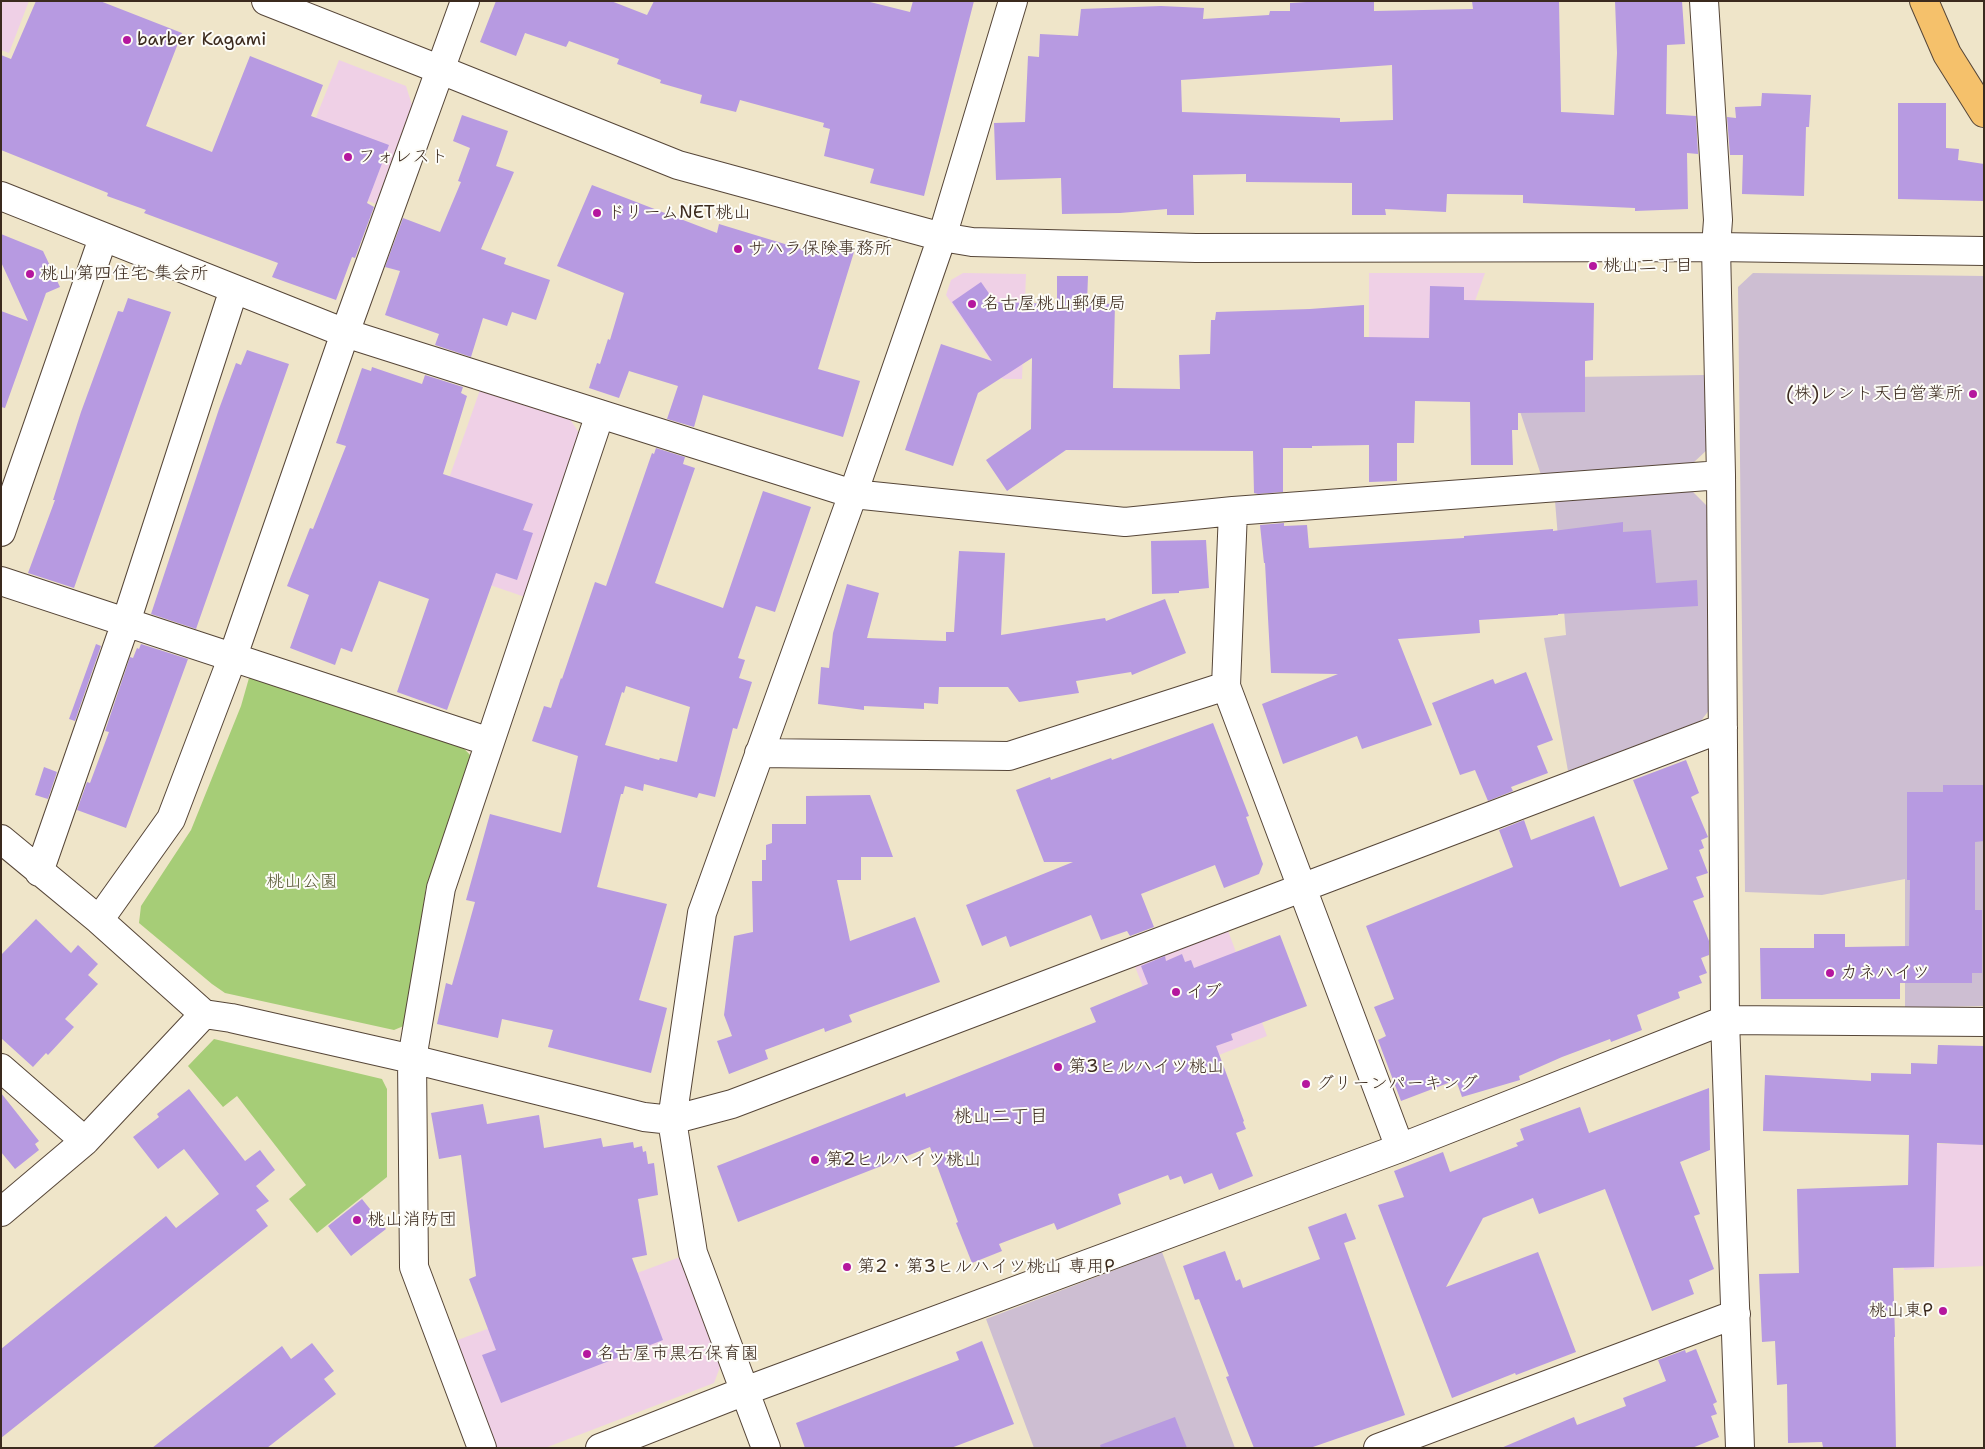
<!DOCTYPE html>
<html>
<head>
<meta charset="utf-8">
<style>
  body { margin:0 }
  #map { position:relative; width:1985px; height:1449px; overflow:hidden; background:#efe5c9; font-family:"Shantell Sans",sans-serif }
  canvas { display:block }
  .frame { position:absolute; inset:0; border:2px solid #3b2a1e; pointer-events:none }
</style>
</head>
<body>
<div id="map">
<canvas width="1985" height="1449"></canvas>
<div class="frame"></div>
</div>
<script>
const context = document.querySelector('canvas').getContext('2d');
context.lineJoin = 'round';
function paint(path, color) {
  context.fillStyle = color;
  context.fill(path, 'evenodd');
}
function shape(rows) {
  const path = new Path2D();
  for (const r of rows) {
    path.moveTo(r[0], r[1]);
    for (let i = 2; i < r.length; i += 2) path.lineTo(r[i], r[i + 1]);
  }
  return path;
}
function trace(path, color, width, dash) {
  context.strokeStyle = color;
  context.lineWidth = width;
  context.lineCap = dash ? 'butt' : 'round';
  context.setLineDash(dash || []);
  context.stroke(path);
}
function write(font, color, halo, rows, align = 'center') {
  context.font = font + ' "Shantell Sans","Klee One",sans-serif';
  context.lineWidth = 4;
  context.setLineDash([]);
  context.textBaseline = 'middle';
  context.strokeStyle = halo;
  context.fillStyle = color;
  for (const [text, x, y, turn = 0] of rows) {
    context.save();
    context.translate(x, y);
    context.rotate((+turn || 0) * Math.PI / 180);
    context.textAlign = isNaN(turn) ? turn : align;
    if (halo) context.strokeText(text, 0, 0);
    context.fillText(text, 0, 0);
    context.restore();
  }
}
const built = shape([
  [1,1,29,1,9,53,1,50],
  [339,60,406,86,412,105,376,204,294,172],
  [963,273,1026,274,1022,379,1003,379,946,295,951,280],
  [1369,273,1485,273,1475,301,1509,378,1369,379],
  [481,387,568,416,579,433,525,597,420,561],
  [1227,928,1267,1036,1176,1072,1134,964],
  [1933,1144,1984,1144,1984,1266,1904,1270,1905,1230],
  [680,1257,720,1367,714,1383,545,1448,494,1448,455,1341]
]);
const industrial = shape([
  [1753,273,1984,276,1984,1006,1905,1008,1905,879,1822,895,1745,892,1738,287],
  [1705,375,1708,449,1693,463,1541,475,1509,378],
  [1690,489,1707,506,1710,709,1700,722,1568,771,1544,638,1566,635,1555,501],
  [1162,1252,1235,1448,1034,1448,986,1319]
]);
const green = shape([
  [265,673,455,739,471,756,426,887,406,1025,394,1030,225,993,212,984,139,923,141,906,191,830,241,706,249,678],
  [214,1039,382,1079,387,1089,387,1177,317,1233,289,1199,306,1185,237,1096,223,1107,188,1066]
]);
const building = shape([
  [36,1,100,1,182,33,146,126,212,152,250,56,323,85,311,116,389,145,367,203,374,207,355,258,352,257,336,300,272,277,278,263,144,213,146,210,107,196,108,193,1,150,1,55,11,59],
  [496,1,611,1,647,15,654,1,866,1,910,12,913,1,974,1,924,196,870,183,874,169,824,156,830,129,823,127,824,123,740,100,736,112,700,103,702,95,660,83,661,80,617,64,619,59,569,41,566,47,525,33,516,56,480,42],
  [1322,1,1374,1,1374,11,1473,9,1472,1,1559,1,1561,112,1614,115,1617,53,1615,1,1682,1,1685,44,1667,45,1666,114,1696,116,1698,154,1687,153,1688,209,1635,211,1635,208,1523,203,1523,195,1447,194,1446,212,1385,209,1386,215,1352,215,1352,183,1246,182,1246,174,1193,175,1194,215,1167,215,1167,209,1120,213,1062,214,1061,178,996,180,994,123,1025,122,1028,56,1039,57,1040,34,1078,36,1081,9,1161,6,1204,8,1203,19,1269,15,1270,11,1290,11,1290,3],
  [1392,65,1393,120,1340,122,1340,118,1182,112,1181,80],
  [1762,93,1811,95,1809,127,1806,127,1804,196,1742,194,1743,155,1730,155,1727,117,1736,118,1735,107,1761,106],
  [1898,103,1946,103,1946,148,1959,149,1958,160,1984,164,1984,201,1898,199],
  [462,115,508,131,496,166,514,172,481,249,506,258,504,264,550,280,536,320,512,312,507,326,483,318,471,357,435,345,439,334,385,315,400,271,385,267,403,218,440,232,461,182,458,181,470,148,453,141],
  [592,185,717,233,719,224,821,255,823,244,854,252,818,369,860,381,843,437,703,395,694,427,667,419,678,386,629,371,619,398,589,388,597,363,600,364,608,339,610,340,624,293,557,266],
  [1,234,43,251,60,287,46,293,5,408,1,407,1,311,28,321,1,262],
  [1057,276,1088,276,1087,303,1115,304,1113,388,1180,389,1179,355,1210,354,1211,320,1215,320,1216,312,1310,309,1364,305,1364,337,1429,338,1430,286,1464,287,1464,300,1594,303,1593,360,1585,361,1585,412,1518,413,1518,430,1512,430,1513,465,1471,465,1470,402,1415,401,1414,443,1397,443,1397,481,1369,482,1369,445,1312,446,1312,448,1283,448,1283,492,1258,494,1254,493,1253,451,1066,450,1007,491,986,460,1031,429,1032,358,978,393,953,466,905,450,941,344,992,361,952,302,981,282,995,302,1057,304],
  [128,298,171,312,74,588,28,573,55,500,53,500,81,412,118,311,123,312],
  [247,350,289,364,196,629,151,614,219,409,236,363,241,365],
  [372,367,422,384,425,375,463,387,461,393,467,396,443,474,533,504,523,530,533,533,517,580,496,573,447,710,397,692,429,599,379,581,352,652,341,648,335,665,290,648,309,595,287,586,310,528,313,529,346,446,336,443,362,368,371,371],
  [656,448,685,457,683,464,695,468,655,583,723,608,763,491,811,507,775,612,756,606,738,658,745,660,739,678,752,682,737,729,733,728,715,797,699,793,697,798,644,784,643,791,625,786,623,794,621,794,597,887,667,904,639,1000,667,1008,651,1073,548,1047,553,1030,502,1019,498,1038,437,1024,446,983,452,985,475,902,466,900,490,814,561,833,578,756,532,741,544,706,551,708,561,678,562,679,595,582,606,586,652,453,654,454],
  [626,686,690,707,677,762,660,758,659,760,605,745,622,692,624,693],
  [1623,522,1623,532,1651,530,1656,583,1697,580,1698,606,1558,614,1558,615,1479,620,1480,633,1398,639,1432,725,1362,749,1357,736,1283,764,1262,704,1338,674,1271,673,1265,563,1264,563,1260,525,1284,523,1284,526,1307,525,1309,548,1464,538,1464,536,1553,529,1553,531],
  [1206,540,1209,588,1179,591,1179,593,1152,594,1151,541],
  [959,551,1005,553,1001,635,1105,618,1106,621,1165,599,1186,653,1132,675,1131,672,1076,681,1079,693,1019,702,1008,687,939,687,938,704,924,703,924,709,864,706,864,710,818,704,821,667,829,668,833,633,847,584,879,593,867,638,946,641,946,632,954,632],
  [96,644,101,646,75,721,69,719],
  [141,644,188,659,126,828,77,810,87,782,90,783,109,732,105,731,130,657,133,658,137,648,139,649],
  [1526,672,1553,740,1537,746,1548,773,1511,787,1513,791,1488,801,1475,770,1460,775,1432,703,1493,679,1495,684],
  [1213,723,1249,816,1246,817,1263,864,1259,874,1224,888,1215,865,1141,894,1154,927,1130,936,1127,931,1101,940,1091,915,1010,947,1006,936,982,946,966,905,1073,862,1044,862,1016,790,1050,777,1051,780,1111,758,1112,760],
  [1686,760,1699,793,1691,797,1708,837,1701,840,1704,848,1699,850,1708,873,1696,877,1704,897,1693,901,1709,941,1709,955,1701,958,1707,973,1699,976,1702,983,1678,992,1680,998,1637,1015,1642,1030,1611,1042,1610,1039,1562,1057,1519,1076,1520,1080,1462,1097,1456,1080,1401,1101,1378,1040,1386,1036,1374,1007,1394,999,1366,926,1513,867,1499,830,1524,820,1531,840,1594,816,1620,887,1668,869,1633,780],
  [44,767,57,772,48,799,35,795],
  [1943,785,1984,785,1984,841,1975,842,1975,910,1982,910,1982,973,1972,973,1972,983,1900,983,1900,999,1761,999,1760,948,1814,948,1814,934,1845,934,1845,947,1909,946,1910,880,1907,880,1907,792,1943,792],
  [870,795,893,857,861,857,861,880,837,880,850,941,915,917,940,982,849,1015,852,1022,825,1032,824,1028,765,1050,768,1059,729,1074,717,1041,732,1036,724,1015,734,936,753,932,752,881,762,881,762,860,766,860,766,845,772,843,772,824,806,824,806,796],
  [36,919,71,953,78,945,98,964,88,975,98,984,65,1019,74,1027,48,1055,46,1053,33,1067,1,1038,1,955],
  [1280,935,1307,1006,1231,1034,1233,1040,1216,1046,1244,1121,1243,1122,1246,1129,1236,1133,1253,1176,1219,1190,1212,1173,1184,1184,1181,1176,1170,1180,1168,1175,1118,1194,1121,1204,1057,1230,1054,1223,999,1244,1002,1251,972,1263,956,1223,958,1222,930,1147,738,1222,717,1166,905,1093,906,1097,1096,1022,1090,1008,1148,984,1141,966,1165,956,1166,961,1182,954,1185,962,1191,960,1194,968],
  [1938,1045,1984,1046,1984,1145,1937,1143,1934,1267,1893,1268,1895,1337,1894,1337,1896,1448,1823,1447,1822,1442,1788,1443,1787,1384,1777,1385,1775,1341,1762,1342,1759,1274,1799,1273,1797,1189,1908,1185,1909,1135,1763,1131,1765,1075,1871,1081,1871,1073,1911,1074,1911,1063,1937,1064],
  [1709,1088,1710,1150,1680,1162,1700,1214,1694,1216,1714,1269,1689,1280,1694,1294,1652,1311,1605,1189,1539,1214,1533,1198,1483,1218,1446,1287,1538,1252,1576,1352,1516,1375,1515,1373,1452,1398,1378,1205,1404,1197,1394,1171,1443,1152,1450,1172,1518,1146,1516,1143,1524,1140,1520,1129,1580,1107,1589,1133],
  [189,1089,245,1161,260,1150,275,1170,256,1186,269,1201,256,1210,268,1226,1,1438,1,1349,166,1216,176,1228,219,1194,184,1149,158,1169,133,1137,159,1117,157,1114],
  [1,1093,39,1141,35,1144,39,1150,15,1169,1,1152],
  [483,1104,487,1124,539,1115,544,1148,601,1138,603,1147,633,1142,634,1148,642,1146,643,1152,646,1151,648,1164,654,1163,658,1195,638,1199,647,1255,632,1258,663,1340,501,1403,482,1355,496,1350,469,1279,476,1276,461,1155,439,1159,431,1113],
  [362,1199,386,1229,351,1256,328,1226],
  [1346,1213,1356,1239,1344,1243,1405,1415,1310,1448,1254,1448,1226,1377,1229,1376,1199,1299,1195,1300,1183,1266,1225,1251,1236,1281,1240,1279,1243,1288,1320,1259,1308,1227],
  [982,1341,1014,1424,951,1448,805,1448,796,1423,959,1360,956,1352],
  [312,1343,334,1371,324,1379,336,1394,267,1448,152,1448,282,1346,291,1359],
  [1696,1349,1717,1402,1713,1404,1717,1414,1711,1416,1719,1437,1692,1448,1501,1448,1574,1417,1577,1425,1626,1406,1623,1398,1666,1381,1658,1360,1685,1350,1686,1353],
  [1175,1417,1187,1448,1101,1448,1100,1445]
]);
const minor = shape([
  [266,1,441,70,678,165,942,237,972,242,1196,248,1716,247,1984,251],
  [1704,1,1718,220,1716,247,1721,475,1725,1020,1740,1448],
  [1,196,345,333,600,414],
  [1233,511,1226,686,1400,1148],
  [1,532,103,238],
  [1,581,490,742],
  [759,753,1009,756,1226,686],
  [1,839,99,920,204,1014,231,1018,412,1059,644,1117,672,1120,732,1104,1723,728],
  [39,872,126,622,234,289],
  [99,920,171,819,233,656,345,333,465,1],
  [1,1068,85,1141],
  [1,1212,85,1141,204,1014],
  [482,1448,414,1267,412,1059,441,888,600,414,853,494,1125,522,1233,511,1721,475],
  [600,1448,745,1391,1400,1148,1725,1020,1984,1022],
  [766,1448,693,1253,672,1120,702,913,853,494,942,237,1013,1],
  [1378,1448,1736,1314]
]);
const major = shape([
  [1924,1,1947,54,1984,113]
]);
const markers = [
  [127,40,5,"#b5179e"],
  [348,157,5,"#b5179e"],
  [597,213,5,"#b5179e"],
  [738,249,5,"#b5179e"],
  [1593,266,5,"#b5179e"],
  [30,274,5,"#b5179e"],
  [972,304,5,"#b5179e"],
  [1973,394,5,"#b5179e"],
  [1830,973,5,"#b5179e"],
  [1176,992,5,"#b5179e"],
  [1058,1067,5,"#b5179e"],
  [1306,1084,5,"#b5179e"],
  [815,1160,5,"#b5179e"],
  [357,1220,5,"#b5179e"],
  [847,1267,5,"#b5179e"],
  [1943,1311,5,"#b5179e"],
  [587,1354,5,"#b5179e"]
];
const poiNames = [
  ["barber Kagami",137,40],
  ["フォレスト",358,157],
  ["ドリームNET桃山",607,213],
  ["サハラ保険事務所",748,249],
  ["桃山二丁目",1603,266],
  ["桃山第四住宅 集会所",40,274],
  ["名古屋桃山郵便局",982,304],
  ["(株)レント天白営業所",1963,394,"right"],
  ["カネハイツ",1840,973],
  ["イブ",1186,992],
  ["第3ヒルハイツ桃山",1068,1067],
  ["グリーンパーキング",1316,1084],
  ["第2ヒルハイツ桃山",825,1160],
  ["桃山消防団",367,1220],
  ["第2・第3ヒルハイツ桃山 専用P",857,1267],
  ["桃山東P",1933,1311,"right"],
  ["名古屋市黒石保育園",597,1354]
];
const parkNames = [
  ["桃山公園",302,882]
];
const neighbourhoodNames = [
  ["桃山二丁目",1001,1117]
];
paint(built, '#efd0e6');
paint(industrial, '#cdbed2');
paint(green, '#a6cd77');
paint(building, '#b79ae1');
trace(minor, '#564638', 30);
trace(major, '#564638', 30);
trace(minor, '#fff', 28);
trace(major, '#f5c16b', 28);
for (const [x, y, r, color] of markers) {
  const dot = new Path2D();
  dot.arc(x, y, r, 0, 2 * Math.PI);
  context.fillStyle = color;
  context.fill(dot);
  trace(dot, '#fdfcf7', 2);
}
write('18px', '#3b2a1e', '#fdfcf7', poiNames, 'left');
write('18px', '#5b5b39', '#fdfcf7', parkNames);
write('19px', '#3b2a1e', '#fdfcf7', neighbourhoodNames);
</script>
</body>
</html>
